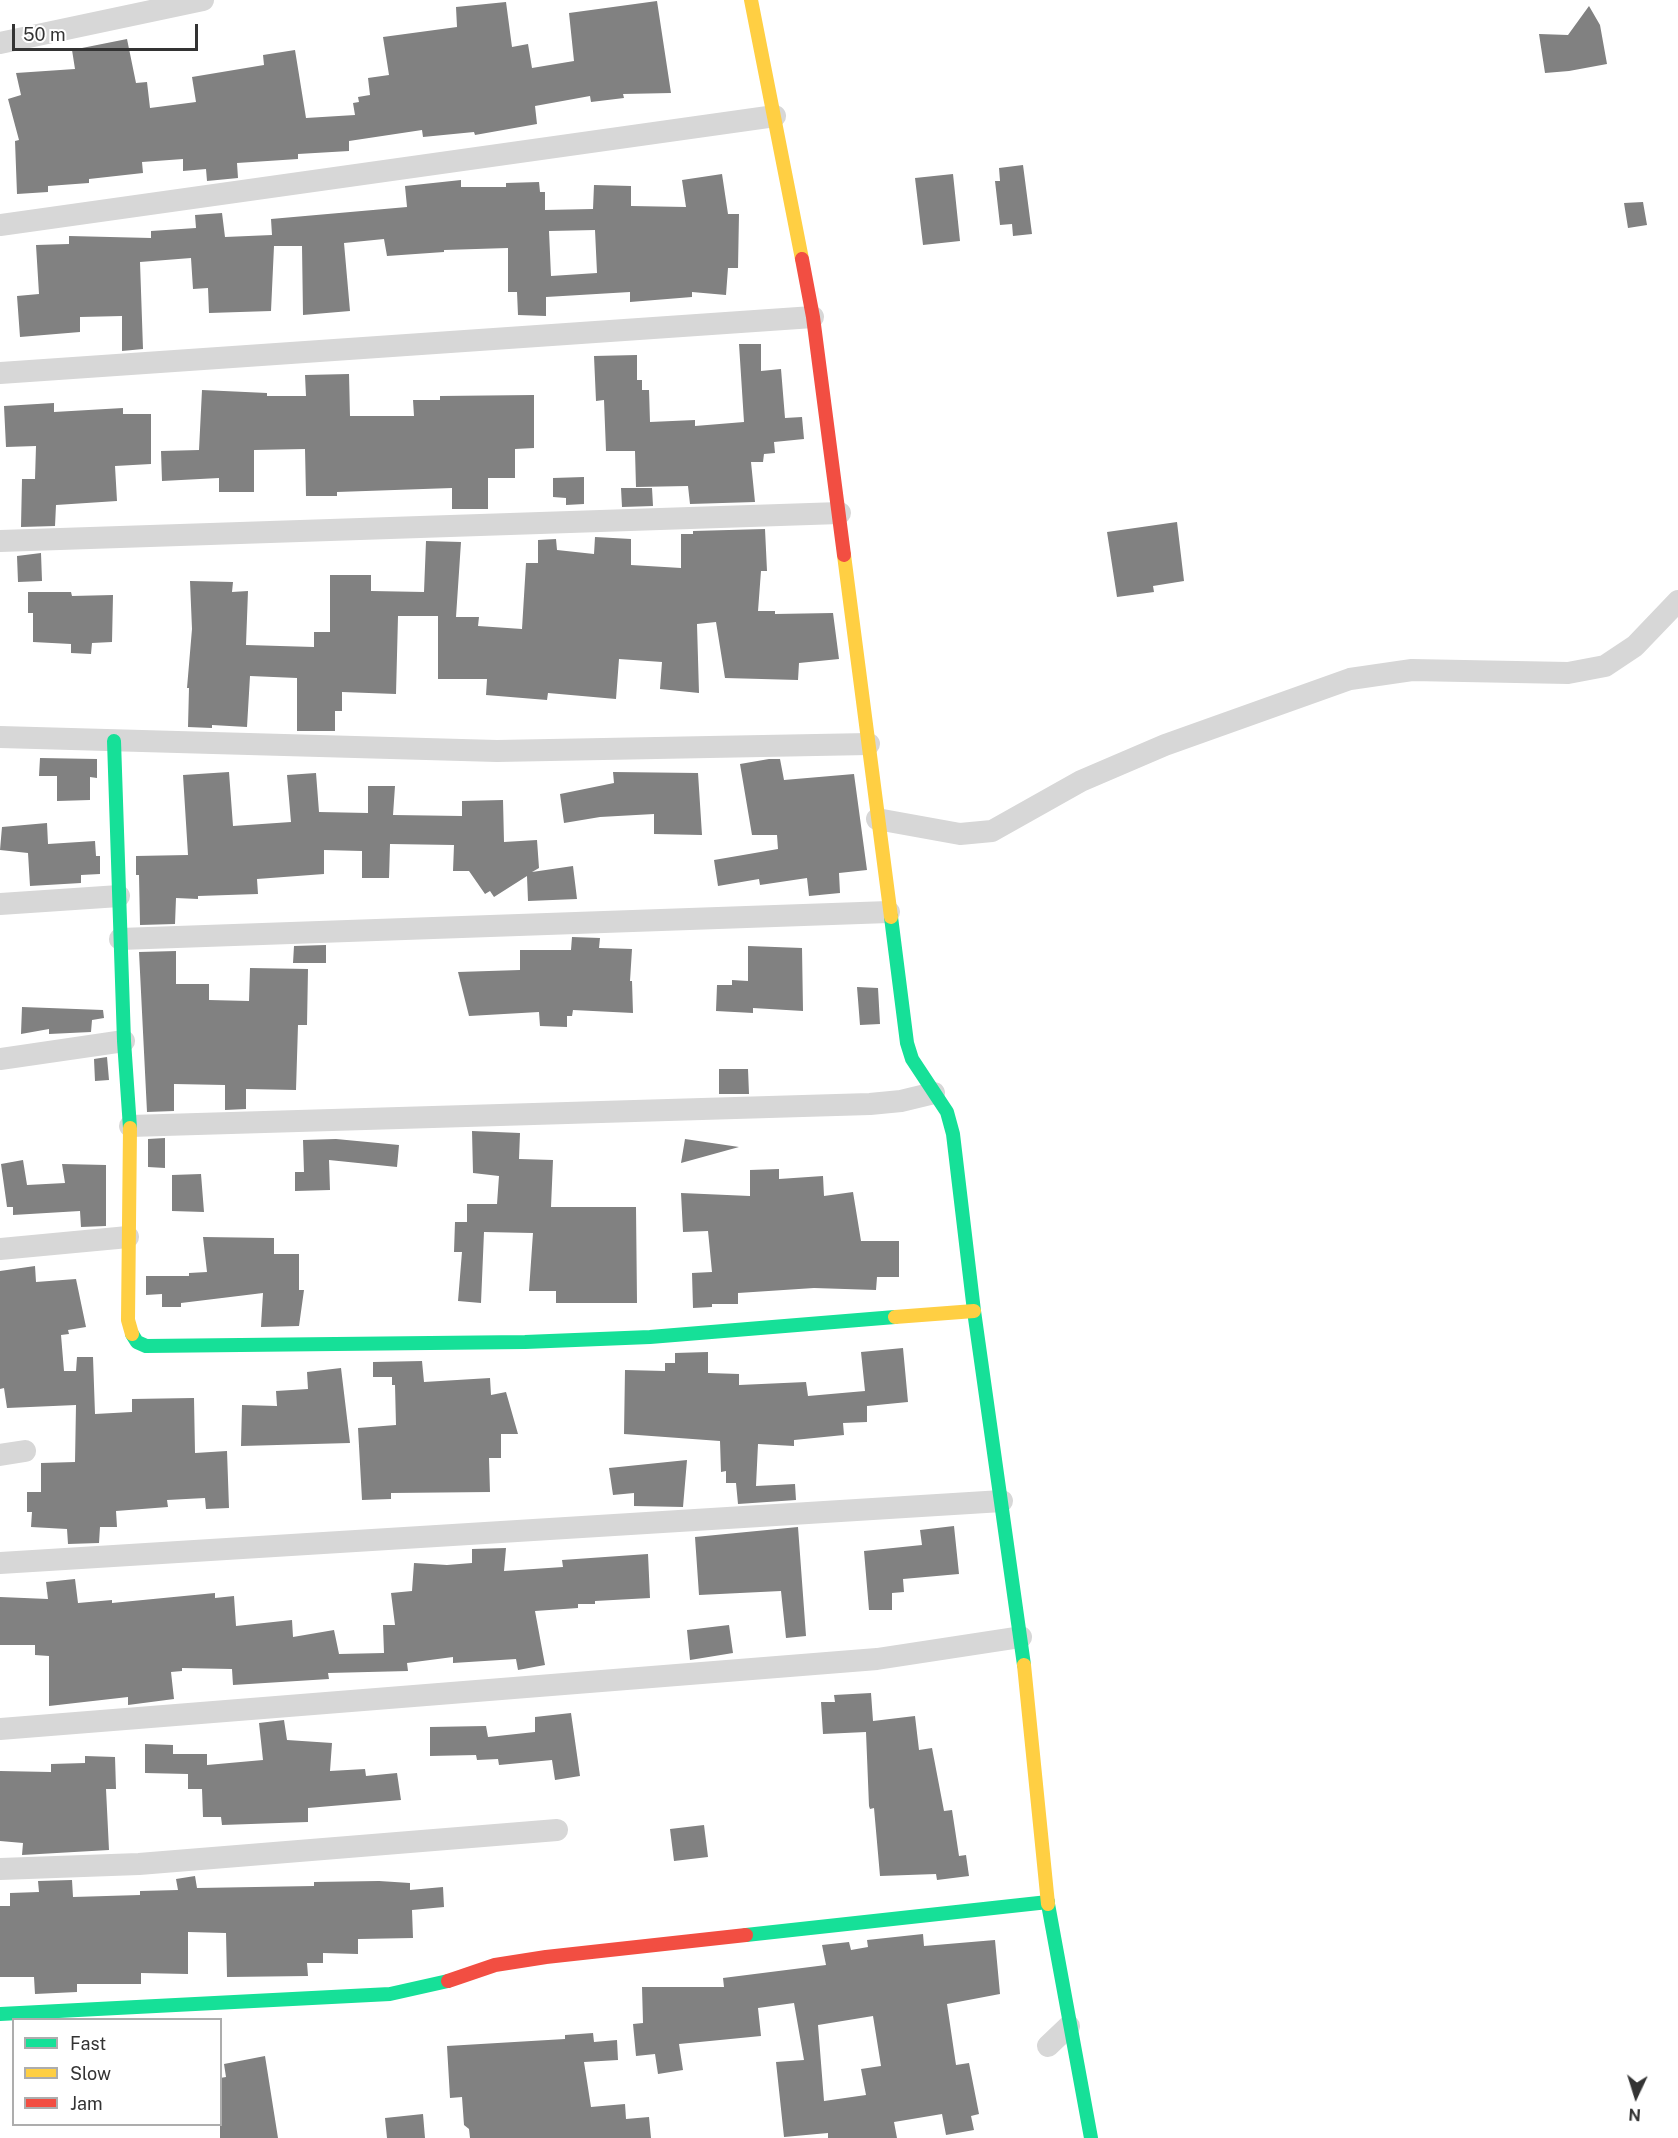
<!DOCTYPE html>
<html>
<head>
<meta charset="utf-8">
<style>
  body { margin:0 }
  #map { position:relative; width:1678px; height:2138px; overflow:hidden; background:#fff; font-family:"Public Sans",sans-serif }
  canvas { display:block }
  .legend { position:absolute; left:12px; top:2018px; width:210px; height:108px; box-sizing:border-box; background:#fff; border:2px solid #adadad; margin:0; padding:8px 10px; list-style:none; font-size:18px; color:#333 }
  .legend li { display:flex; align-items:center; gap:12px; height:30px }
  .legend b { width:30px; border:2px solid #adadad }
  .north { position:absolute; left:1606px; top:2066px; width:60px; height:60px; -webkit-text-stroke:4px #fff; paint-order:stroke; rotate:184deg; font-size:16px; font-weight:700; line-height:24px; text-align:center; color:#333 }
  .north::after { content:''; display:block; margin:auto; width:21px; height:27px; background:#333; clip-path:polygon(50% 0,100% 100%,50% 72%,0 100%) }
  .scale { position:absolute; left:12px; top:24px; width:186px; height:27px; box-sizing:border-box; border:3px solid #333; border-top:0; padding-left:8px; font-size:18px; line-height:21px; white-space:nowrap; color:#333; -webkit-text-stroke:4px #fff; paint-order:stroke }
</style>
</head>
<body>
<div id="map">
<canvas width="1678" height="2138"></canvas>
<ul class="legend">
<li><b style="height:8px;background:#16e098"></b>Fast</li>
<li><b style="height:8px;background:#ffcf43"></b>Slow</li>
<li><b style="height:8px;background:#f24e42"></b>Jam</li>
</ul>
<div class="north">N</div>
<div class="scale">50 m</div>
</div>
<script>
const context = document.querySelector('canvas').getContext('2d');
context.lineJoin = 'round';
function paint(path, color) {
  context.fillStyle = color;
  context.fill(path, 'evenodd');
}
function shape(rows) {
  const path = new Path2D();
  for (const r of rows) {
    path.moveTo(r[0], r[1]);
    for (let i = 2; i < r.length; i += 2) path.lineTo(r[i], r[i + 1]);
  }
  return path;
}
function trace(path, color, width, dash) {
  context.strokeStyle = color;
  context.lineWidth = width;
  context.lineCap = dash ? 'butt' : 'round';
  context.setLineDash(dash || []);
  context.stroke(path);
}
const building = shape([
  [657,1,671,93,623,94,624,98,591,102,590,96,535,106,537,124,475,135,474,132,423,137,422,130,349,141,349,151,298,154,298,159,237,163,238,178,207,181,206,169,183,171,183,159,142,162,143,173,89,179,89,183,48,186,48,192,17,194,15,141,19,140,8,99,21,95,16,73,75,69,72,50,127,39,136,83,147,82,150,108,196,102,192,77,264,65,263,55,295,50,306,118,355,115,353,103,359,102,358,97,370,95,368,78,389,75,383,37,457,27,456,7,506,2,512,47,528,44,532,68,574,61,569,13],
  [1589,6,1600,25,1607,64,1569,71,1545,73,1539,34,1568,35],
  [1023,165,1032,234,1013,236,1012,224,1000,225,995,181,1000,181,999,168],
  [722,174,728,214,739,214,738,268,728,268,726,295,692,292,692,297,630,302,630,292,546,297,546,316,518,315,517,292,508,292,508,248,444,250,444,252,387,256,384,239,344,243,350,311,303,315,302,246,274,246,271,311,209,313,208,288,193,289,191,258,140,262,143,349,122,351,122,316,80,317,80,332,20,337,17,296,39,294,36,245,69,244,69,236,151,238,151,231,196,228,195,215,222,213,225,237,272,235,271,219,407,207,405,186,461,180,461,187,506,187,506,183,539,182,540,192,545,192,545,210,593,209,594,185,631,186,631,206,686,207,682,180],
  [595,230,597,273,551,276,549,231],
  [953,174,960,241,923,245,915,178],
  [1643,202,1647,225,1628,228,1624,203],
  [739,344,761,344,761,371,781,369,785,418,802,417,804,439,774,442,775,453,764,454,763,462,751,462,755,502,690,504,688,486,636,487,635,451,606,451,604,400,596,401,594,356,637,355,637,380,642,380,642,390,649,390,650,422,695,420,695,426,744,422],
  [349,374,350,416,414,416,413,400,440,400,440,396,534,395,534,448,515,449,515,478,488,478,488,509,452,509,452,488,337,492,337,496,306,496,305,449,254,450,254,492,219,492,219,478,162,481,161,451,199,450,202,390,267,393,267,396,306,396,305,375],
  [54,403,54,412,123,408,123,414,151,414,151,464,115,466,117,501,56,505,55,526,21,527,22,479,35,479,36,446,6,447,4,406],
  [584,477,584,504,566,505,566,498,553,497,553,478],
  [621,488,652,488,653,506,622,507],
  [1177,522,1184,581,1153,586,1154,592,1117,597,1107,532],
  [765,529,767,571,761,571,758,611,775,611,775,614,833,613,839,659,799,663,798,680,725,678,716,622,697,624,699,693,660,689,662,662,619,659,616,699,548,693,547,700,486,695,487,679,438,679,438,616,398,616,396,694,342,692,342,711,335,711,335,731,297,731,297,678,250,676,247,727,212,725,212,728,188,727,189,688,187,688,192,629,190,581,233,582,232,592,248,591,246,645,314,647,314,632,330,632,330,575,371,575,371,591,424,592,426,541,461,542,456,617,479,617,478,626,522,629,526,563,538,563,538,540,556,539,557,550,594,554,595,537,631,539,631,565,681,568,681,534,693,534,693,531],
  [41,553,42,581,18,582,17,556],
  [28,592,71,592,72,596,113,595,112,642,92,643,91,654,71,653,71,644,33,642,33,613,28,613],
  [40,758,97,759,97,778,90,777,90,800,57,801,57,776,39,776],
  [769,759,780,759,784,780,854,774,867,870,839,873,840,893,809,896,807,878,760,885,759,879,718,886,714,860,778,849,777,835,752,835,740,764],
  [229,772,233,826,291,822,287,775,316,773,319,812,368,813,368,786,395,786,393,815,462,816,462,801,503,800,504,842,537,840,539,868,532,872,573,866,577,899,528,901,527,876,494,897,490,891,485,894,469,871,453,871,454,845,390,844,389,878,362,878,362,851,324,850,324,874,257,879,258,894,198,896,198,899,176,898,175,924,140,925,139,875,136,875,136,856,188,855,183,775],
  [613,772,698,773,702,835,654,834,654,814,600,817,564,823,560,794,614,783],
  [47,823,48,844,95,841,96,856,100,856,100,874,81,875,81,883,30,886,28,853,0,850,2,827],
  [572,937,600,938,599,948,632,949,630,981,632,981,633,1013,573,1010,572,1016,567,1016,567,1027,540,1026,539,1012,469,1016,458,972,520,970,520,950,571,950],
  [326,945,326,963,293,963,294,946],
  [748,946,802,948,803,1011,753,1008,753,1013,716,1011,717,985,732,985,732,980,748,981],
  [176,951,176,984,209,984,209,1000,249,1001,250,968,308,969,307,1025,298,1025,296,1090,246,1089,246,1109,225,1110,225,1085,174,1084,174,1111,147,1112,139,952],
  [857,987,878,988,880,1024,860,1025],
  [22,1007,103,1010,104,1018,92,1020,91,1032,49,1034,49,1029,21,1034],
  [107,1057,109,1080,95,1081,94,1059],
  [719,1069,748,1069,749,1094,719,1094],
  [472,1131,520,1133,519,1159,553,1160,551,1207,636,1207,637,1303,556,1303,556,1291,529,1291,533,1233,484,1232,481,1303,458,1301,462,1252,454,1252,455,1222,467,1222,467,1204,497,1204,499,1176,473,1173],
  [165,1138,165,1168,148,1167,148,1139],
  [336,1139,399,1145,397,1167,329,1160,330,1190,295,1191,295,1172,304,1172,303,1140],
  [685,1139,739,1147,681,1163],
  [23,1160,27,1185,65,1183,62,1164,106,1165,106,1226,81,1227,80,1211,13,1215,13,1207,7,1207,1,1164],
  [779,1169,779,1179,823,1176,824,1196,853,1192,861,1241,899,1241,899,1277,877,1277,876,1290,814,1288,738,1293,738,1304,712,1304,712,1307,693,1308,692,1273,712,1272,708,1231,683,1232,681,1193,750,1196,750,1170],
  [201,1174,204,1212,172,1211,172,1175],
  [203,1237,274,1238,274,1254,299,1254,299,1290,304,1290,299,1326,261,1327,263,1293,181,1303,181,1307,162,1307,162,1294,146,1295,146,1276,189,1276,189,1273,207,1272],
  [35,1266,36,1282,76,1279,86,1327,68,1330,69,1334,61,1335,64,1371,76,1371,77,1357,93,1357,95,1414,132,1412,132,1399,194,1398,195,1453,227,1451,229,1508,206,1509,205,1498,167,1500,168,1507,116,1511,117,1527,100,1527,99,1543,68,1544,67,1529,31,1527,32,1512,27,1512,27,1492,41,1492,41,1463,75,1462,76,1405,7,1408,4,1388,0,1389,0,1271],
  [903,1348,908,1402,867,1406,867,1422,843,1423,844,1435,794,1440,794,1446,758,1444,756,1486,795,1484,796,1500,738,1504,736,1483,726,1483,726,1471,721,1472,720,1441,624,1434,625,1370,665,1371,665,1363,675,1363,675,1353,708,1352,708,1373,739,1374,739,1385,806,1382,808,1396,865,1391,861,1352],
  [422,1361,424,1382,490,1378,491,1395,506,1392,518,1434,501,1434,501,1458,489,1458,490,1492,391,1493,391,1499,362,1500,358,1428,396,1425,395,1385,392,1385,392,1377,373,1377,373,1362],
  [341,1368,350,1443,241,1446,242,1405,277,1406,276,1391,308,1389,307,1372],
  [687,1460,683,1507,634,1506,634,1493,613,1495,609,1468],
  [954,1526,959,1574,903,1579,904,1592,892,1593,892,1610,869,1610,864,1551,922,1545,920,1530],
  [798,1527,806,1636,786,1638,781,1591,699,1595,695,1537],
  [506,1548,504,1571,563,1567,562,1560,648,1554,650,1598,595,1601,595,1604,578,1604,578,1608,535,1611,545,1665,518,1670,516,1659,453,1663,453,1657,407,1663,408,1671,328,1673,329,1679,233,1685,232,1669,182,1668,182,1671,171,1672,174,1699,128,1705,128,1697,49,1706,49,1656,35,1655,35,1645,0,1645,0,1597,48,1599,46,1582,75,1579,78,1603,112,1600,112,1603,215,1593,215,1598,234,1596,236,1626,292,1620,293,1637,334,1630,339,1654,384,1653,383,1625,395,1625,391,1593,412,1591,414,1563,447,1565,472,1563,472,1549],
  [729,1625,733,1653,690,1660,687,1630],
  [871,1693,873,1721,915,1716,919,1750,932,1748,944,1811,952,1810,959,1856,966,1855,969,1876,937,1880,936,1874,880,1876,874,1808,870,1809,869,1806,866,1732,823,1734,821,1702,835,1702,834,1695],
  [571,1713,580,1776,555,1780,552,1760,499,1765,498,1759,477,1760,476,1755,430,1756,430,1727,486,1726,488,1737,535,1732,535,1717],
  [284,1720,287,1740,332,1743,330,1771,365,1769,366,1776,397,1773,401,1800,308,1808,308,1822,222,1825,221,1817,203,1817,202,1789,188,1789,188,1774,145,1773,145,1744,173,1745,173,1754,207,1754,207,1765,263,1760,259,1723],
  [85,1756,115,1757,116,1789,106,1789,109,1850,22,1855,23,1843,0,1841,0,1771,51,1772,51,1764,85,1763],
  [704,1825,708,1857,674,1861,670,1829],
  [195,1876,197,1888,314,1886,314,1882,379,1881,410,1883,410,1890,443,1887,444,1907,412,1910,413,1938,358,1939,358,1954,323,1953,323,1963,307,1963,308,1976,227,1977,226,1933,188,1932,188,1974,141,1973,141,1984,77,1984,77,1992,35,1994,34,1977,0,1977,0,1906,10,1906,10,1893,39,1892,38,1881,72,1880,73,1897,140,1895,140,1891,178,1890,176,1879],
  [923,1934,924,1946,995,1940,1000,1994,947,2004,956,2065,969,2063,979,2114,971,2116,974,2130,946,2135,942,2114,894,2122,897,2138,828,2138,828,2133,784,2137,776,2062,804,2060,794,2003,758,2008,761,2036,679,2044,683,2070,658,2074,655,2054,636,2056,633,2024,643,2023,642,1987,724,1987,723,1978,826,1965,822,1945,849,1942,851,1950,868,1947,867,1940],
  [873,2016,881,2066,861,2069,866,2095,824,2101,818,2025],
  [593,2033,594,2042,617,2040,618,2060,584,2062,591,2107,625,2104,626,2119,649,2117,651,2138,470,2138,469,2129,464,2125,462,2097,450,2098,447,2046,565,2039,565,2035],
  [265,2056,278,2138,220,2138,220,2078,226,2077,224,2064],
  [423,2114,425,2138,387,2138,385,2118]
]);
const street = shape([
  [0,43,203,0],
  [0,225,775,116],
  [0,373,813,317],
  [0,541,840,513],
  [0,737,497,751,869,744],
  [877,819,960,834,992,831,1081,781,1165,745,1350,679,1412,670,1568,673,1605,666,1635,646,1678,601],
  [0,904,119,896],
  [120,939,889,912],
  [0,1059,124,1041],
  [130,1126,870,1104,901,1101,934,1093],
  [0,1249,128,1237],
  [0,1455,25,1451],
  [0,1563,1002,1501],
  [0,1729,877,1659,1021,1637],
  [0,1869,139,1864,557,1830],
  [1048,2046,1069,2026]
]);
const fast = shape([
  [114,741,124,1041,130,1128],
  [891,917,907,1043,912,1059,947,1112,953,1134,974,1311,1024,1665],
  [132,1334,137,1342,146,1346,525,1342,650,1337,895,1317],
  [1048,1904,1091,2138],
  [746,1935,1048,1902],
  [0,2014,390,1994,448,1981]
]);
const slow = shape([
  [751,0,802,259],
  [844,555,891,917],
  [130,1128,128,1320,132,1334],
  [895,1317,974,1311],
  [1024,1665,1048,1904]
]);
const jam = shape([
  [802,259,813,317,844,555],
  [448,1981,495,1965,546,1957,746,1935]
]);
paint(building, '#818181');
trace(street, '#d7d7d7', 22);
trace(fast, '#16e098', 14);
trace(slow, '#ffcf43', 14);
trace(jam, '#f24e42', 14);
</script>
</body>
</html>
